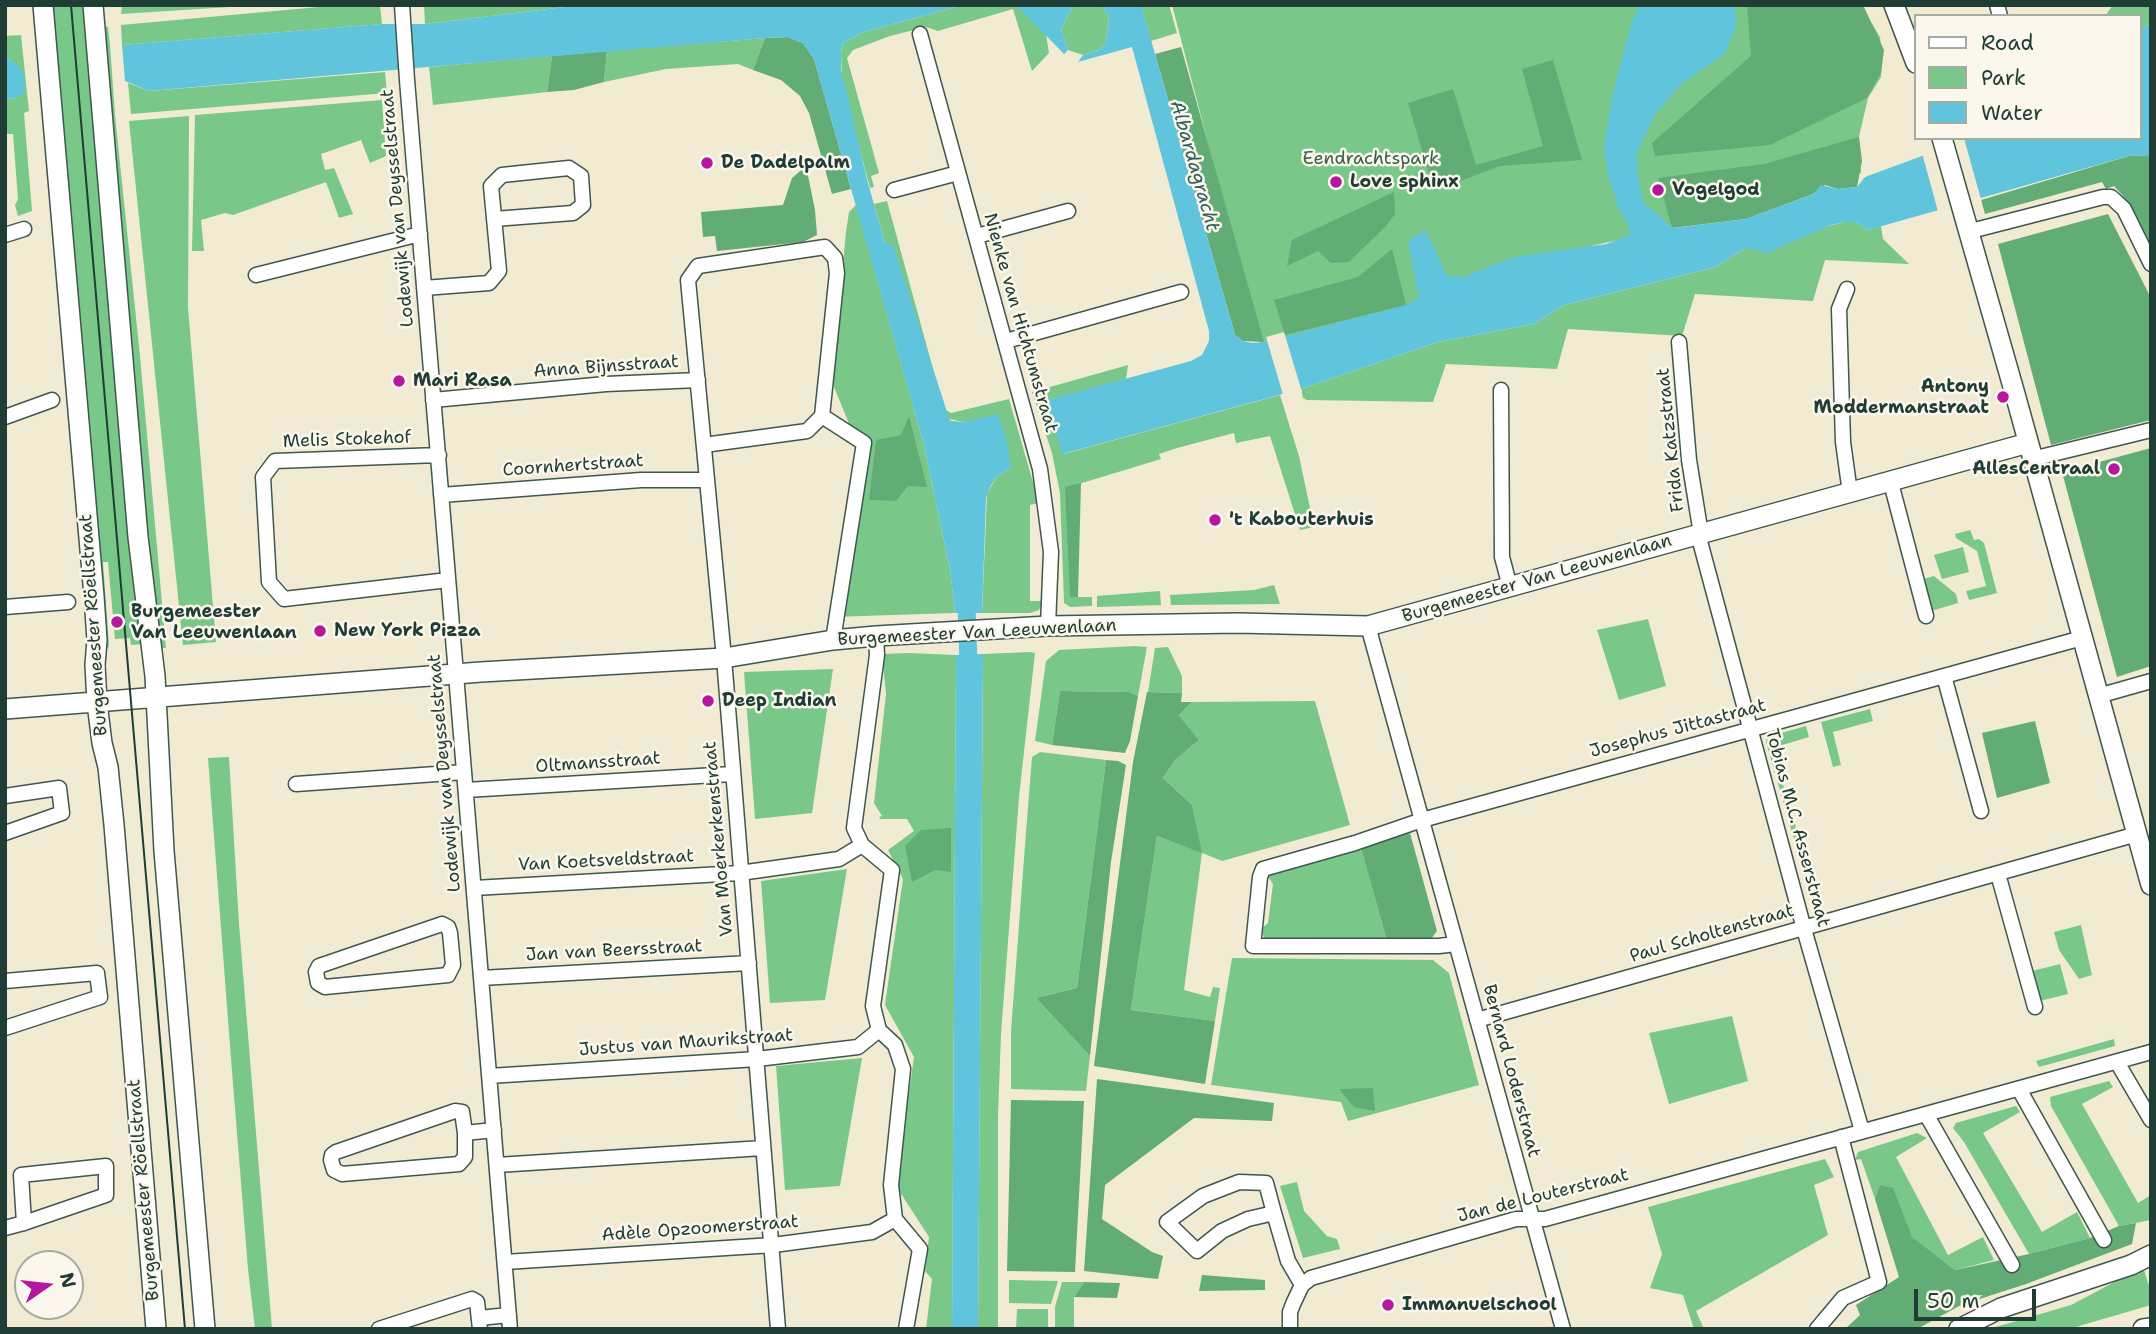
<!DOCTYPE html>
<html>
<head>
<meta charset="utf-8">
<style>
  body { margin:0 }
  #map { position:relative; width:2156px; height:1334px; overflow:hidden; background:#f2ebd4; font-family:"Shantell Sans",sans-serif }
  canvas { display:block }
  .frame { position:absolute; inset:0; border:7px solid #1f3d34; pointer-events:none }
  .legend { position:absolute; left:1914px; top:14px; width:228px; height:126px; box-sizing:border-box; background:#fbf7ec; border:2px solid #a3ada2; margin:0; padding:9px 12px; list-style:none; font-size:21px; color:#1f3d34 }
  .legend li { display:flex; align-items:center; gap:14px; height:35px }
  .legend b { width:35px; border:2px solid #a3ada2 }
  .north { position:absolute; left:14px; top:1250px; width:70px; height:70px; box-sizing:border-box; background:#fbf7ec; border:2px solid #a3ada2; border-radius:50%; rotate:76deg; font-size:19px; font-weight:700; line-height:28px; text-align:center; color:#1f3d34 }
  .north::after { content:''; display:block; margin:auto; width:24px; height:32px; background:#b5179e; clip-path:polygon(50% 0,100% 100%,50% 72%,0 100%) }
  .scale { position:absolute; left:1914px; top:1289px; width:122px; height:32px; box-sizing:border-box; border:4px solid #1f3d34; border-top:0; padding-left:9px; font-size:21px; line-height:24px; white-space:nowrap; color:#1f3d34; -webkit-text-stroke:5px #fbf7ec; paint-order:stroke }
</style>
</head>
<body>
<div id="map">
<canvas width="2156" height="1334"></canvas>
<div class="frame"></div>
<ul class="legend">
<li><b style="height:9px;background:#fff"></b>Road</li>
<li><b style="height:19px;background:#79c889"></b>Park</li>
<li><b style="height:19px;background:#60c4dd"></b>Water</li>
</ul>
<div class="north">N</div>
<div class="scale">50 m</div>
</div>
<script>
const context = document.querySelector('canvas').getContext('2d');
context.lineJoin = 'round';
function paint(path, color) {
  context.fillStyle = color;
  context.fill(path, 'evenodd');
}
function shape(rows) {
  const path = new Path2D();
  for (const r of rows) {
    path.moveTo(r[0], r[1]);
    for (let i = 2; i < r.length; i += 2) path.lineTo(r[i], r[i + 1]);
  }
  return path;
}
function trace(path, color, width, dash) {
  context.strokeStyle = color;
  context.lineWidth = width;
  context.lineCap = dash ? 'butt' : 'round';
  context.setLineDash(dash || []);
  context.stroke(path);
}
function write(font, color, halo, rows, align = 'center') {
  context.font = font + ' "Shantell Sans",sans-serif';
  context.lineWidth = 5;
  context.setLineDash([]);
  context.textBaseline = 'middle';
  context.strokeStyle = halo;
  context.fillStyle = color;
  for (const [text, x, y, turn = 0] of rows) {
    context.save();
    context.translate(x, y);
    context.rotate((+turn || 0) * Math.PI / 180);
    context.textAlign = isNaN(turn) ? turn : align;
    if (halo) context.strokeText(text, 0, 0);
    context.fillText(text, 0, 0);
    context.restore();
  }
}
const green = shape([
  [50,5,91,5,143,644,131,645,130,638,115,639,108,562,103,562,109,646,105,654],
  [122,5,223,5,230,7,121,14],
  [341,5,380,5,382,24,122,45,121,25],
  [424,5,581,5,425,24],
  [963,5,1016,5,1046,34,1049,53,1032,71,1013,9,938,31,926,27,890,36,853,50,847,58,879,173,871,176,874,187,870,188,842,82,841,53,843,43,864,32],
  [1081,5,1101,5,1109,17,1106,43,1097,51,1083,55,1068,50,1061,29,1071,9],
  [1141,5,1169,5,1177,33,1151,41],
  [1172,5,1861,5,1880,37,1882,56,1881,77,1868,98,1859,137,1861,173,1671,223,1672,228,1591,246,1264,358],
  [2113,5,2151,5,2150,22,2140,32,2140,16,2105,16],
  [101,26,108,27,110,45,115,115,140,356,166,648,157,648,133,356,128,352],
  [21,35,29,111,24,113,32,211,18,216,15,205,18,199,13,134,5,134,5,99,16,98,11,60,5,58,5,36],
  [765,38,753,70,738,64,666,69,604,82,607,51],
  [552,56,547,92,433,105,429,67],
  [385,72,387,93,131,114,128,83,149,91],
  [382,100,386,156,370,163,361,140,321,154,325,170,334,168,353,214,339,218,326,182,233,215,225,213,201,220,204,251,192,251,195,115],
  [189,116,188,308,216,642,183,645,129,121],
  [887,201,944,409,951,413,1009,399,1039,503,1030,505,1030,601,1043,601,1039,610,1030,613,982,613,987,494,996,477,1011,468,970,421,963,422,945,418,930,403,874,204],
  [856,205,923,441,950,569,955,613,832,617,857,451,856,441,832,382,846,232,849,212],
  [1844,222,1856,222,1868,230,1881,226,1883,239,1909,264,1825,260,1813,301,1695,294,1682,336,1568,329,1557,369,1446,364,1433,402,1307,400,1303,398,1301,389,1438,342,1534,324,1564,305,1716,267,1745,248],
  [1128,365,1126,379,1048,400,1063,454,1280,395,1299,456,1314,527,1300,530,1270,436,1236,443,1234,433,1177,448,1159,454,1161,459,1069,487,1070,597,1092,597,1092,606,1070,607,1064,603,1060,493,1052,453,1032,392],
  [1970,530,1974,540,1979,539,1984,543,1997,593,1969,600,1966,591,1986,586,1977,551,1956,538,1955,534],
  [1963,547,1969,572,1942,579,1934,555],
  [1934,576,1956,594,1958,603,1931,611,1923,579],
  [1274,585,1280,604,1171,605,1170,595,1254,590],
  [1160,591,1161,605,1097,607,1097,596],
  [1648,619,1666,686,1619,700,1597,630],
  [1135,646,1147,647,1138,696,1129,692,1060,691,1052,745,1035,741,1046,661,1059,650],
  [1168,647,1182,676,1182,693,1148,692,1155,648],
  [1030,652,1035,653,1019,797,1001,1034,998,1115,998,1329,978,1329,983,654],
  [909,653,956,655,952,1329,926,1329,932,1279,925,1271,929,1237,896,1186,914,1057,885,1005,903,879,888,850,914,831,907,819,880,819,879,817,882,816,874,803,886,694,882,654],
  [833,669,812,813,755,819,744,672],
  [1315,701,1350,825,1222,861,1202,853,1184,990,1210,997,1213,987,1220,988,1215,1021,1131,1010,1157,836,1201,852,1192,805,1163,778,1175,760,1199,740,1179,715,1192,702],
  [1870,709,1873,721,1833,732,1841,765,1833,767,1821,722],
  [1806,726,1809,737,1772,748,1801,844,1796,846,1766,742,1767,737],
  [1040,752,1106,760,1077,988,1036,998,1090,1056,1086,1091,1011,1089,1011,1031,1026,832,1032,757],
  [229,757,239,924,272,1329,255,1329,248,1269,231,1059,208,758],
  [1360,845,1387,941,1266,943,1261,929,1268,923,1273,884,1268,877,1273,872],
  [847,869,825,1000,770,1003,761,881],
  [2081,925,2092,975,2079,979,2059,950,2054,932],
  [1232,958,1433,960,1449,973,1479,1085,1348,1121,1341,1102,1211,1085],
  [2060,964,2068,994,2040,1001,2032,971],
  [1732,1016,1748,1081,1669,1104,1649,1033],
  [2114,1039,2115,1046,2039,1067,2036,1061],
  [862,1058,840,1186,785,1190,776,1066],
  [2109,1081,2113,1087,2082,1104,2138,1203,2151,1195,2151,1220,2119,1226,2051,1106,2050,1097],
  [2016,1106,2020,1112,1983,1133,2042,1232,2077,1212,2090,1238,2029,1254,1964,1142,1953,1128,1956,1123],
  [1917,1133,1927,1138,1896,1157,1948,1255,1983,1237,1994,1260,1955,1270,1911,1237,1904,1218,1880,1186,1875,1199,1861,1159,1855,1160,1858,1152],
  [1825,1159,1834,1177,1814,1185,1828,1235,1696,1311,1704,1329,1694,1329,1683,1295,1650,1288,1662,1254,1648,1207],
  [1297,1182,1304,1211,1327,1236,1337,1239,1340,1249,1303,1258,1280,1186],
  [2143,1267,2151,1292,2151,1305,2069,1329,1989,1329,2071,1305],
  [1009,1280,1058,1281,1051,1304,1009,1303],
  [1062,1282,1084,1282,1074,1297,1074,1329,1055,1329,1055,1307],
  [1017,1309,1048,1309,1048,1329,1016,1329]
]);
const forest = shape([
  [1747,5,1863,5,1884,50,1881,73,1867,98,1770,145,1655,156,1652,143,1751,56],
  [788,37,803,43,814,59,851,189,832,194,809,113,800,96,781,80,753,70,765,38],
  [1181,47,1264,342,1243,341,1235,335,1155,54],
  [607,51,604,82,574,90,547,92,552,56],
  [1553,60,1582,160,1500,166,1434,191,1408,103,1453,89,1476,165,1543,146,1522,69],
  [1859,137,1862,161,1857,187,1838,189,1825,185,1813,194,1746,219,1672,228,1658,178,1764,164],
  [2151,155,2151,251,2123,196,2114,186,2106,189,2102,182,1985,214,1981,200,2129,156],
  [806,166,815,210,817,235,803,242,717,251,715,236,703,237,701,212,783,205,792,178],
  [1394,192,1395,214,1386,226,1349,262,1331,263,1318,251,1287,266,1292,240],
  [2108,214,2151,298,2151,420,2051,445,1998,244],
  [1392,249,1406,305,1285,335,1274,300,1358,277],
  [909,416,927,487,908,486,896,501,869,500,876,440,901,435],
  [2151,448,2151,666,2117,677,2062,472],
  [1081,483,1078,597,1070,597,1065,487],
  [1060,691,1129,692,1138,696,1130,741,1125,753,1052,745],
  [1147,692,1182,693,1181,702,1192,702,1179,715,1199,740,1175,760,1163,778,1192,805,1202,853,1157,836,1131,1010,1215,1021,1205,1084,1094,1066,1133,762],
  [2035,721,2050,783,1997,798,1982,733],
  [1106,760,1118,761,1126,765,1111,862,1090,1056,1036,998,1077,988],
  [951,828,951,872,935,870,912,882,905,846,921,830],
  [1410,833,1437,931,1431,939,1387,941,1360,845],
  [1097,1079,1274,1103,1272,1121,1194,1118,1105,1185,1102,1219,1152,1252,1163,1256,1158,1279,1084,1271],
  [1373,1088,1375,1111,1354,1107,1339,1089],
  [1011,1100,1084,1101,1075,1272,1007,1271],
  [1880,1185,1893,1188,1912,1237,1955,1270,2029,1254,2090,1238,2119,1226,2136,1223,2132,1244,2026,1284,1961,1305,1917,1329,1845,1329,1860,1315,1856,1305,1899,1277,1875,1199],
  [1202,1275,1265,1280,1265,1290,1199,1291],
  [1084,1282,1120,1283,1117,1298,1074,1297]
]);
const water = shape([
  [581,5,963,5,864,32,843,43,841,52,841,70,868,183,930,403,939,415,952,421,963,422,998,414,1006,439,1011,468,996,477,990,487,986,498,982,613,955,613,950,569,923,441,814,59,803,43,788,37,765,38,149,91,125,81,122,45,382,24,425,24],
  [1016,5,1081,5,1071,9,1061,29,1068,50,1064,54],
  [1101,5,1141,5,1235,335,1243,341,1252,343,1264,342,1406,305,1419,298,1408,243,1416,235,1426,231,1447,276,1463,277,1514,257,1606,244,1630,235,1627,222,1619,209,1608,176,1604,148,1612,97,1632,21,1640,5,1735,5,1736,26,1725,54,1682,83,1654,116,1637,153,1638,179,1644,203,1673,228,1746,219,1813,194,1821,185,1838,189,1857,187,1865,177,1971,138,2140,138,2140,32,2151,21,2151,155,2129,156,1868,230,1856,222,1844,222,1831,225,1767,253,1745,248,1716,267,1564,305,1534,324,1438,342,1301,389,1062,454,1047,400,1191,361,1202,355,1209,341,1209,331,1132,47,1078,62,1083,55,1097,51,1106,43,1109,17],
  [5,58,11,60,23,71,25,92,16,98,5,99],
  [983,654,978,1329,952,1329,956,655]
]);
const pier = shape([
  [1964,138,1982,203,1939,215,1922,153],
  [1284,332,1302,392,1284,398,1266,337]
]);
const canal = shape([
  [886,252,945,435],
  [966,591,969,678]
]);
const street = shape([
  [402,5,407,80,510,1329],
  [1997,5,2000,16],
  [920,34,1040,469,1051,552,1048,626],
  [894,190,958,173],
  [1967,232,2103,197,2111,197,2124,209,2151,264],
  [5,235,24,229],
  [977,236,1068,211],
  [256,275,420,234],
  [424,288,489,283,499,271,491,186,502,175,569,168,581,176,583,205,573,213,494,219],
  [1847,289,1839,309,1843,442,1850,493],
  [1006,341,1181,292],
  [1679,342,1689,460,1701,534],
  [1501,390,1502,557,1510,587],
  [433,400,606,384,698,380],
  [5,417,52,400],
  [704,445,807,431,822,416],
  [439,455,275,461,263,477,269,582,284,599,448,580],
  [2032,459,2151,430],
  [1891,483,1926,616],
  [441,495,641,480,707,480],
  [1698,534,1804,929,1862,1131],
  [5,607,68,602],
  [1368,626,1563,1329],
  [876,636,877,655,854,828,862,845,892,870,873,1006,879,1030,895,1045,903,1069,891,1185,895,1219,920,1249,906,1329],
  [1944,676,1981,811],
  [2098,696,2151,681],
  [296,784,464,772],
  [466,790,732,774],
  [5,796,59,788,62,813,5,833],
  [1998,874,2035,1007],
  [474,888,740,873,839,859,862,845],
  [442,924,448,927,450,933,453,965,448,975,325,987,318,983,316,972,319,966,442,924],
  [1456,944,1439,946,1253,946,1260,877,1263,869,1355,843,1422,820,2082,638],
  [481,978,749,963],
  [5,981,97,973,100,997,5,1028],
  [1477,1020,2137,834],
  [2117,1062,2151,1120],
  [489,1076,757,1059,858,1047,879,1030],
  [2019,1089,2104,1240],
  [455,1111,462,1112,465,1133,465,1157,459,1164,342,1174,334,1170,331,1160,332,1155,336,1152,455,1111],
  [1926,1114,2012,1265],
  [465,1133,494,1130],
  [497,1165,763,1148],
  [1274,1213,1248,1219,1222,1231,1197,1251,1167,1222,1203,1196,1239,1182,1266,1183,1274,1213,1288,1261,1302,1285],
  [5,1228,24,1223,106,1195,106,1166,21,1175,24,1223],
  [505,1262,773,1245,872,1232,895,1219],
  [479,1318,509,1315],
  [379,1329,472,1299,477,1302,480,1329],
  [778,1329,724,658,688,280,698,266,825,247,835,258,837,273,822,416,864,443,833,640],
  [1290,1329,1290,1312,1293,1304,1302,1285,1311,1278,1516,1219,1545,1219,2151,1052],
  [1817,1329,1843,1298,1879,1282,1841,1137]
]);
const secondary = shape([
  [43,5,94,596,97,640,95,665,97,703,102,743,108,767,114,825,156,1329],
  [93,5,138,537,155,676,164,851,205,1329],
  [1894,5,1916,63],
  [1942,138,2015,394,2151,885],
  [5,709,481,672,724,658,833,640,876,636,1048,626,1238,623,1368,626,2028,443],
  [1959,1329,2001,1308,2131,1265,2151,1255],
  [2143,1329,2151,1328]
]);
const tram = shape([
  [71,5,185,1329]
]);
const markers = [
  [707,163,7,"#b5179e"],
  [1336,182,7,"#b5179e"],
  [1658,190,7,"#b5179e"],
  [399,381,7,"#b5179e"],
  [2003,397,7,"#b5179e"],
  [2114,469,7,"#b5179e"],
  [1215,520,7,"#b5179e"],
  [117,622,7,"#b5179e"],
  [320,631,7,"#b5179e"],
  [708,701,7,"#b5179e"],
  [1388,1305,7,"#b5179e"]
];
const parkNames = [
  ["Eendrachtspark",1371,159]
];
const poiNames = [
  ["De Dadelpalm",721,163],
  ["Love sphinx",1350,182],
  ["Vogelgod",1672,190],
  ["Mari Rasa",413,381],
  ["Antony",1989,387,"right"],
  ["Moddermanstraat",1989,408,"right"],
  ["AllesCentraal",2100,469,"right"],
  ["'t Kabouterhuis",1229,520],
  ["Burgemeester",131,612],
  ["Van Leeuwenlaan",131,633],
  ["New York Pizza",334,631],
  ["Deep Indian",722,701],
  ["Immanuelschool",1402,1305]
];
const streetNames = [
  ["Lodewijk van Deysselstraat",398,208,-95],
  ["Nienke van Hichtumstraat",1020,323,74],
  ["Anna Bijnsstraat",606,367,-4],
  ["Melis Stokehof",347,440,-2],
  ["Frida Katzstraat",1671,440,-96],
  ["Coornhertstraat",573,466,-4],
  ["Burgemeester Van Leeuwenlaan",1537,579,-16],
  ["Burgemeester Röellstraat",94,625,-94],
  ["Burgemeester Van Leeuwenlaan",977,633,-3],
  ["Josephus Jittastraat",1678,729,-15],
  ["Oltmansstraat",598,763,-4],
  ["Lodewijk van Deysselstraat",445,773,-95],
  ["Tobias M.C. Asserstraat",1797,828,75],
  ["Van Moerkerkenstraat",719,839,-95],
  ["Van Koetsveldstraat",606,861,-3],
  ["Paul Scholtenstraat",1712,934,-16],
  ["Jan van Beersstraat",614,951,-3],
  ["Justus van Maurikstraat",686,1043,-4],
  ["Bernard Loderstraat",1511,1071,75],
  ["Burgemeester Röellstraat",144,1190,-95],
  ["Jan de Louterstraat",1543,1196,-14],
  ["Adèle Opzoomerstraat",700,1229,-4]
];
const waterNames = [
  ["Albardagracht",1194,166,74]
];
paint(green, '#79c889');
paint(forest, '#62ac75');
paint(water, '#60c4dd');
paint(pier, '#f2ebd4');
trace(canal, '#60c4dd', 18);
trace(street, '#3f574c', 17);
trace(secondary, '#3f574c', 22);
trace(street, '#fff', 14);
trace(secondary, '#fff', 19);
trace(tram, '#1f3d34', 2);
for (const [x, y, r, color] of markers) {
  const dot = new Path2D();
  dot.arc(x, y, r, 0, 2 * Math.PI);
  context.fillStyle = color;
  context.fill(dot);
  trace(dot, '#fbf7ec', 2.5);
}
write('18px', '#366049', '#fbf7ec', parkNames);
write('bold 18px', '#1f3d34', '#fbf7ec', poiNames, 'left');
write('18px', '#1f3d34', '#fbf7ec', streetNames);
write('italic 19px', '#2f5f5e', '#fbf7ec', waterNames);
</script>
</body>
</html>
